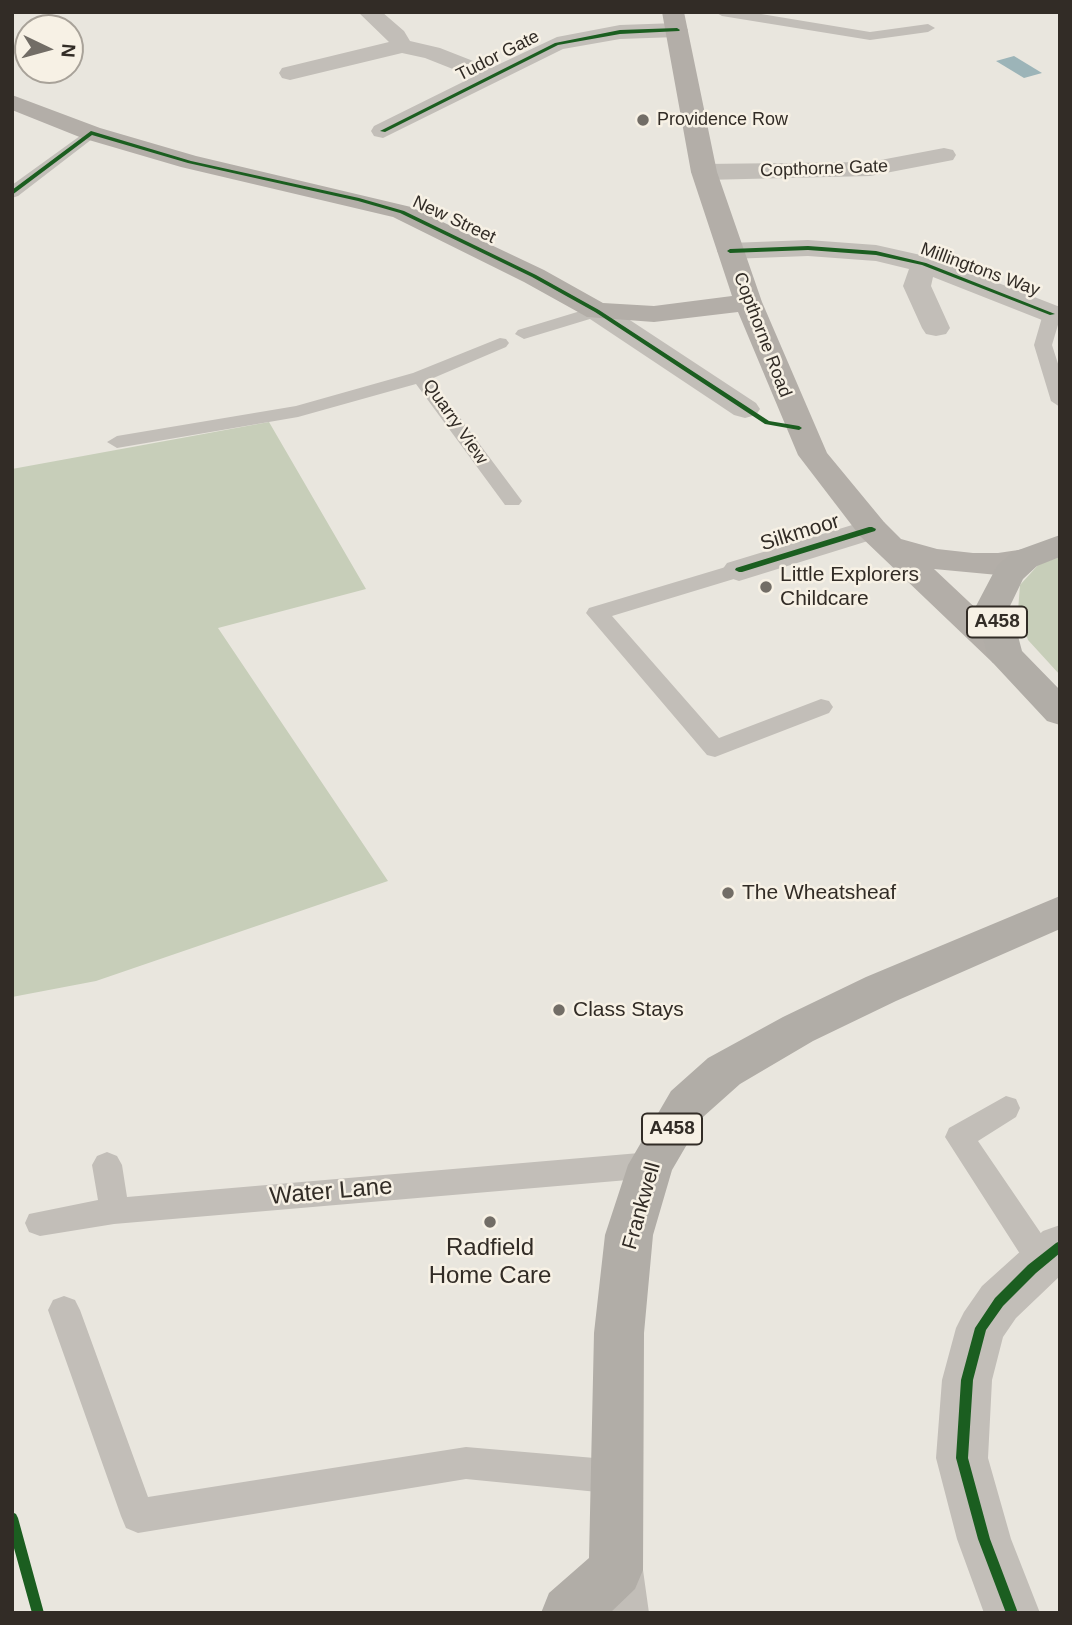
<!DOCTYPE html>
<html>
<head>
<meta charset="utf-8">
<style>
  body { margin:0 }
  #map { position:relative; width:1072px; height:1625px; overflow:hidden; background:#e9e6de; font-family:Arial,sans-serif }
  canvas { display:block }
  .frame { position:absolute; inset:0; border:14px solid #322c26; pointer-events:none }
  .north { position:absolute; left:14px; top:14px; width:70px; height:70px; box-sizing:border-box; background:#f7f1e5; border:2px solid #a8a299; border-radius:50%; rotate:95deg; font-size:19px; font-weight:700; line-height:28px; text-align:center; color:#322c26 }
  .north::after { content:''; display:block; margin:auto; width:24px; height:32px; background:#726d66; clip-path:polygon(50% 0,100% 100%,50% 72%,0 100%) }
</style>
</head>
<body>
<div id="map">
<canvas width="1072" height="1625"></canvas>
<div class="frame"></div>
<div class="north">N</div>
</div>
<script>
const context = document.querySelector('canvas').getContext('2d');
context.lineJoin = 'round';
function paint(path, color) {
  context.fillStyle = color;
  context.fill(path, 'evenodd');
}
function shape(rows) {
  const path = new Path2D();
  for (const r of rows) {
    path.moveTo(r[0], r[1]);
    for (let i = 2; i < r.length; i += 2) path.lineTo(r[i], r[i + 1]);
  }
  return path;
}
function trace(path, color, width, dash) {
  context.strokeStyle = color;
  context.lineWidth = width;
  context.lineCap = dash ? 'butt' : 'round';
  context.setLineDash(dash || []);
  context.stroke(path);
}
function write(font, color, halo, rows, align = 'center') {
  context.font = font + ' Arial,sans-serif';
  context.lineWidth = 5;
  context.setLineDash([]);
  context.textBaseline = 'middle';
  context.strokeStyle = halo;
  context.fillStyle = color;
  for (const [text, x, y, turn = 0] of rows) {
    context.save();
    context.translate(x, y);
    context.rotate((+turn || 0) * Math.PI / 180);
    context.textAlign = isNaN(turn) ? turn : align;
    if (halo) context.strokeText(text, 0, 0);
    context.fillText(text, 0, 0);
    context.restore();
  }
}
const green = shape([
  [269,422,366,589,218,628,388,881,96,981,12,997,12,469],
  [1060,557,1060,675,1028,640,1018,611,1020,585,1039,564]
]);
const water = shape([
  [1014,56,1042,73,1024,78,996,61]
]);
const lane = shape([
  [715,12,749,12,870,32,928,24,935,28,928,32,870,40,722,16,715,12],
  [91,128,96,130,99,133,96,136,18,196,12,198,12,185,91,128],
  [1060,305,1060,318,1052,345,1060,370,1060,407,1051,401,1034,345,1043,314,1060,305],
  [597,306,603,307,606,311,603,315,524,339,515,334,518,330,597,306],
  [500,338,506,339,509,343,506,347,431,379,519,497,522,501,519,505,505,505,416,384,298,417,117,448,107,442,117,436,296,406,413,373,500,338],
  [739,563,747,565,750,570,747,575,612,616,719,738,821,699,829,701,833,707,829,713,715,757,707,755,586,613,589,608,739,563],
  [1006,1096,1016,1099,1020,1108,1016,1117,978,1141,1053,1251,1057,1261,1053,1271,1042,1275,1031,1271,945,1137,949,1128,1006,1096],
  [107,1152,117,1156,122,1165,127,1197,651,1152,661,1156,666,1165,661,1174,651,1178,114,1224,40,1236,29,1232,25,1223,29,1214,98,1200,92,1165,97,1156,107,1152],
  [64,1296,75,1300,80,1310,148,1497,466,1447,618,1460,630,1465,635,1477,630,1489,618,1494,466,1479,138,1533,126,1528,121,1516,48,1310,53,1300,64,1296]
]);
const street = shape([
  [358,12,382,12,404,31,410,41,440,48,491,68,557,37,620,25,677,23,685,25,688,30,685,35,677,37,620,39,563,49,383,138,374,136,371,131,374,126,473,77,425,58,402,53,290,80,282,78,279,73,282,68,389,42,358,12],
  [944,148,953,150,956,155,953,160,870,176,704,180,695,177,691,172,695,167,704,164,870,162,944,148],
  [808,240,876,245,934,258,1060,307,1060,320,1052,322,1042,320,933,277,931,286,950,328,946,334,936,336,926,334,922,328,903,286,909,269,876,261,808,256,730,259,721,257,717,251,721,245,730,243,808,240],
  [597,303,607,305,756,403,760,409,756,415,745,418,734,415,587,317,583,311,587,305,597,303],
  [872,519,884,522,888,529,884,536,739,581,727,577,722,570,727,563,872,519],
  [1060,1225,1060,1276,1016,1318,1003,1337,992,1380,988,1458,1011,1539,1040,1613,984,1613,957,1539,936,1458,942,1380,956,1328,964,1312,982,1286,1043,1231,1060,1225],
  [616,1543,635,1551,643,1570,649,1613,593,1613,589,1570,597,1551,616,1543]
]);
const secondary = shape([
  [662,12,684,12,717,172,762,302,827,453,884,522,901,539,937,549,973,553,998,553,1025,549,1037,552,1042,559,1037,566,998,575,934,569,1017,647,1023,655,1017,663,1005,667,993,663,860,536,798,455,738,312,654,322,587,317,524,282,393,217,181,167,82,138,12,110,12,95,100,128,196,156,411,207,544,270,603,303,654,306,732,296,691,172,662,12]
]);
const primary = shape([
  [1060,535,1060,557,1037,566,1023,579,1010,606,1022,651,1060,690,1060,725,1047,721,993,663,987,655,976,606,997,566,1013,552,1060,535],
  [1060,896,1060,929,896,1001,813,1041,740,1084,703,1117,672,1170,653,1235,644,1333,643,1570,635,1589,610,1613,541,1613,549,1593,589,1558,594,1333,605,1235,628,1165,671,1091,708,1058,783,1017,866,977,1060,896]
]);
const cycleway = shape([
  [677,28,680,30,679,31,620,34,558,45,385,132,380,131,555,43,620,30,677,28],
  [91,131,191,161,359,198,404,211,536,275,599,310,769,421,799,426,802,428,799,430,765,424,595,312,532,277,400,213,358,201,188,163,92,135,12,195,12,190,91,131],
  [808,246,876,251,926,263,1055,314,1050,315,922,265,876,255,808,250,730,253,727,251,730,249,808,246],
  [869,527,872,527,876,529,875,531,742,572,739,572,735,570,736,568,869,527],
  [1060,1241,1060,1253,1036,1273,1003,1306,986,1330,973,1380,968,1458,990,1539,1018,1613,1006,1613,978,1539,956,1458,961,1380,975,1328,995,1298,1028,1265,1056,1243,1060,1241],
  [12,1512,16,1514,18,1518,44,1613,32,1613,12,1541,12,1512]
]);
const markers = [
  [643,120,7,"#726d66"],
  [766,587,7,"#726d66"],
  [728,893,7,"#726d66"],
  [559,1010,7,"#726d66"],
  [490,1222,7,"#726d66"]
];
const farStreetnames = [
  ["Tudor Gate",498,56,-27],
  ["Copthorne Gate",824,169,-2],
  ["New Street",454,220,25],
  ["Millingtons Way",980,270,20],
  ["Copthorne Road",762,335,69],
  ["Quarry View",455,422,55]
];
const farPoinames = [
  ["Providence Row",657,120]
];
const shields = [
  [997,622,60],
  [672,1129,60]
];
const shieldNames = [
  ["A458",997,622],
  ["A458",672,1129]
];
const streetNames = [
  ["Silkmoor",800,533,-17],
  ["Frankwell",642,1206,-74]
];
const poiNames = [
  ["Little Explorers",780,575],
  ["Childcare",780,599],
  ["The Wheatsheaf",742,893],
  ["Class Stays",573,1010]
];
const nearStreetnames = [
  ["Water Lane",331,1192,-5]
];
const nearPoinames = [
  ["Radfield",490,1248],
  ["Home Care",490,1276]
];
paint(green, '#c7ceb9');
paint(water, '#9cb4b8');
paint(lane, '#c2beb8');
paint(street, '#c2beb8');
paint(secondary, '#b3aea8');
paint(primary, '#b1ada7');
paint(cycleway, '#1b5e20');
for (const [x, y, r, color] of markers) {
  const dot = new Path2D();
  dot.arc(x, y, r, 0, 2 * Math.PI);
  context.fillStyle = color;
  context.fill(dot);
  trace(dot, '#f7f1e5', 2.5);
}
write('18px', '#322c26', '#f7f1e5', farStreetnames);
write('18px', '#322c26', '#f7f1e5', farPoinames, 'left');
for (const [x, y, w] of shields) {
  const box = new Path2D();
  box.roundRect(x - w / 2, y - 15.5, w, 31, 5);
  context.fillStyle = '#f7f1e5';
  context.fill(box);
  trace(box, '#322c26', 2);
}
write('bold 19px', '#322c26', null, shieldNames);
write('21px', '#322c26', '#f7f1e5', streetNames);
write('21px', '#322c26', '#f7f1e5', poiNames, 'left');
write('24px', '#322c26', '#f7f1e5', nearStreetnames);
write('24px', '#322c26', '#f7f1e5', nearPoinames);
</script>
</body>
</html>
